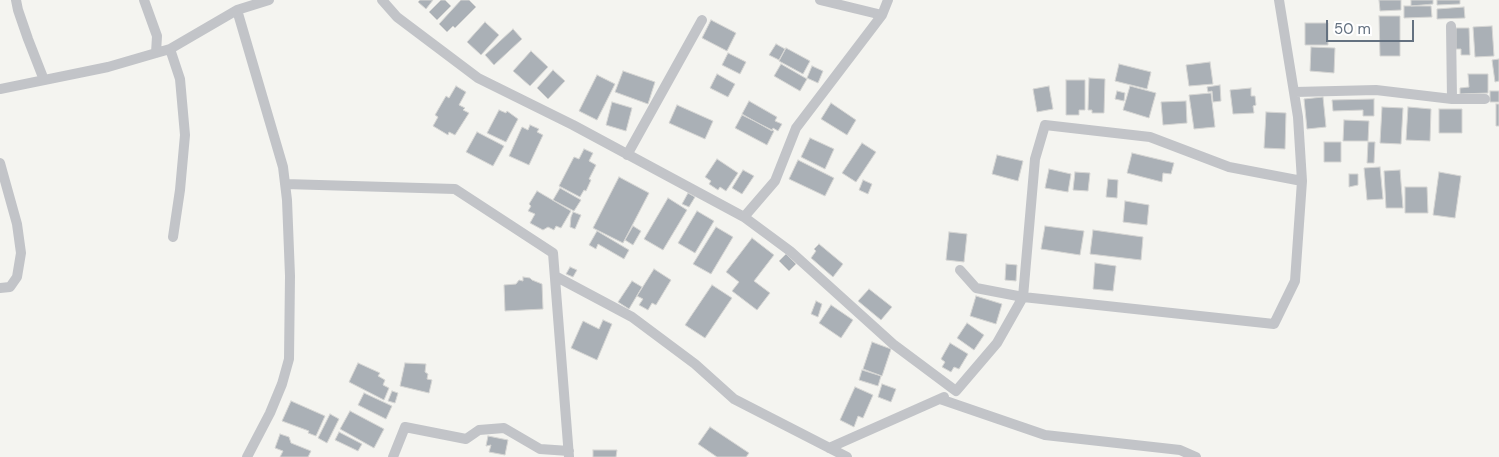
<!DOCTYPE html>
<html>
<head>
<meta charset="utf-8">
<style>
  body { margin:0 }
  #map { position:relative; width:1499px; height:457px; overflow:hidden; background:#f4f4f0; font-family:"DM Sans",sans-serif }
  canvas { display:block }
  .scale { position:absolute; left:1326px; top:20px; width:88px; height:22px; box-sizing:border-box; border:2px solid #647180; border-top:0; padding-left:6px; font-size:15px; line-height:18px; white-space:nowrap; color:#647180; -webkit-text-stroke:4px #fff; paint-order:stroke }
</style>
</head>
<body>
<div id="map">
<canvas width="1499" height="457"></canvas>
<div class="scale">50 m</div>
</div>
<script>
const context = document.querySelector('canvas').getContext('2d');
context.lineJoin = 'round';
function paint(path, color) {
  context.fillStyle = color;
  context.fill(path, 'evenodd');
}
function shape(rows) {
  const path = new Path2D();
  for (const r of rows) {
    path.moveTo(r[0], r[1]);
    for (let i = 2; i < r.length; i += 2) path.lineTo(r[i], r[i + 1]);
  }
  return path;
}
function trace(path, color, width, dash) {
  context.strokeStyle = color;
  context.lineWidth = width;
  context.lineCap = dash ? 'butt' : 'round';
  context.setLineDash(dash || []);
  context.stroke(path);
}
const building = shape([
  [420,0,433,0,426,9,418,2,420,0],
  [441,0,445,0,451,6,437,20,429,12,441,0],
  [461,0,469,0,476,7,455,28,453,26,447,32,439,24,461,0],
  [1379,0,1401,0,1401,10,1380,11,1379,0],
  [1411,0,1433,0,1433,4,1411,6,1411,0],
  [1437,0,1460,0,1460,4,1437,5,1437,0],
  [1404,6,1431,6,1432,17,1404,18,1404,6],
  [1464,7,1465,18,1437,19,1437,9,1464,7],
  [1379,16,1400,16,1400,56,1380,56,1379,16],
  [711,20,736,33,727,51,702,38,711,20],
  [485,22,499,35,481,55,467,42,485,22],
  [1305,23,1328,23,1328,45,1305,45,1305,23],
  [1492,26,1494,56,1475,57,1473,27,1492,26],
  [1456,28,1469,28,1470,55,1461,55,1461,49,1456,49,1456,28],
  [513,29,522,39,494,65,485,55,513,29],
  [776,44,785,49,779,60,769,55,776,44],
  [1311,47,1335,48,1334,73,1310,71,1311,47],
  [786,48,810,61,803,74,779,61,786,48],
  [531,51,548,67,530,86,513,71,531,51],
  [728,53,746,62,740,74,722,65,728,53],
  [1499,59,1499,81,1495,82,1492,60,1499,59],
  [1210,62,1213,84,1189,86,1186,65,1210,62],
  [781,64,807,79,800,91,774,76,781,64],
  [1119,64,1151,72,1147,89,1115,81,1119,64],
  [812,66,823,71,818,83,807,78,812,66],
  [553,70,565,81,548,99,537,88,553,70],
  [623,71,655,82,648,104,615,92,623,71],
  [717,74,735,84,728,97,710,88,717,74],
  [1468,74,1488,74,1488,93,1460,94,1460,88,1469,87,1468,74],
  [597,75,615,84,597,120,579,111,597,75],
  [1089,78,1105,79,1104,113,1092,113,1092,110,1088,110,1089,78],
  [1066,80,1085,80,1085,110,1079,110,1079,115,1066,115,1066,80],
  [1220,85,1221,101,1213,102,1212,91,1208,92,1207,87,1220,85],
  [456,86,466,92,459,105,465,108,463,110,469,113,455,135,449,132,448,135,433,126,438,117,435,115,446,96,449,98,456,86],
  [1049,86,1053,109,1037,112,1033,89,1049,86],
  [1130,86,1156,93,1149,118,1123,110,1130,86],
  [1251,88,1251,96,1255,96,1256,105,1253,106,1254,113,1233,114,1230,90,1251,88],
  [1117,91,1125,93,1124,101,1115,99,1117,91],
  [1490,91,1499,91,1499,102,1490,102,1490,91],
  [1211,93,1215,127,1194,129,1189,95,1211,93],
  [1323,97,1326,127,1307,129,1304,99,1323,97],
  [1374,99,1374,116,1363,116,1363,110,1333,111,1332,100,1374,99],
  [749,101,777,117,775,121,782,124,778,131,773,128,772,131,742,114,749,101],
  [1186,101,1187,123,1163,125,1161,102,1186,101],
  [612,102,632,108,626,131,606,125,612,102],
  [831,103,856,120,847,135,821,119,831,103],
  [1496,104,1499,104,1499,126,1496,126,1496,104],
  [677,105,713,121,705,139,669,123,677,105],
  [1382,107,1403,108,1401,144,1380,143,1382,107],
  [1408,107,1431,109,1430,141,1406,140,1408,107],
  [1439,109,1462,109,1462,133,1439,133,1439,109],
  [499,110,506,113,507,111,518,119,506,142,487,133,499,110],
  [1266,112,1286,113,1285,149,1264,148,1266,112],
  [742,115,774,131,767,145,735,128,742,115],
  [1344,120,1369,121,1368,141,1343,141,1344,120],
  [530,125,539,129,537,132,543,135,529,165,509,156,522,127,528,130,530,125],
  [477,132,504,146,493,166,466,152,477,132],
  [810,138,834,149,825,169,801,157,810,138],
  [1324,142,1341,142,1341,162,1324,162,1324,142],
  [1368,142,1375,142,1374,163,1367,163,1368,142],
  [862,143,876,152,856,182,842,173,862,143],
  [584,149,593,153,589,161,596,165,589,179,591,180,586,191,584,190,580,197,559,186,574,157,579,159,584,149],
  [1132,153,1174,163,1171,174,1163,173,1162,182,1127,173,1132,153],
  [997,155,1023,161,1018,181,992,174,997,155],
  [717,159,738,173,726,191,720,187,718,190,709,184,711,181,705,177,717,159],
  [798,160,834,178,825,196,789,179,798,160],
  [1380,167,1383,199,1367,200,1364,168,1380,167],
  [1049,169,1071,174,1068,192,1045,188,1049,169],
  [743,170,754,176,742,194,732,188,743,170],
  [1400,170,1403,208,1386,208,1384,171,1400,170],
  [1075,172,1090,173,1088,191,1073,190,1075,172],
  [1439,172,1461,176,1455,218,1433,215,1439,172],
  [1349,174,1358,174,1358,185,1349,187,1349,174],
  [619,177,649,193,623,243,593,228,619,177],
  [1108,179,1118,180,1117,198,1106,197,1108,179],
  [863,180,872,184,868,194,859,190,863,180],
  [1405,187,1427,187,1428,213,1405,213,1405,187],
  [560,188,581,200,574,211,553,200,560,188],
  [537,191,571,211,561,228,556,226,554,230,548,227,543,230,530,223,535,214,528,211,531,206,529,204,537,191],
  [688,193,695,197,689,207,682,204,688,193],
  [668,198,687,210,663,250,644,239,668,198],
  [1125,201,1149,205,1147,225,1123,222,1125,201],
  [697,211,714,221,695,253,678,243,697,211],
  [573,212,581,215,575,229,570,227,571,217,573,212],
  [633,226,641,231,633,245,625,240,633,226],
  [1045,226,1084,231,1080,255,1041,249,1045,226],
  [716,227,733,237,711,274,693,264,716,227],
  [1093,230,1143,237,1141,260,1090,254,1093,230],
  [597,231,629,250,624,259,598,244,596,249,589,245,597,231],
  [949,232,967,234,964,262,946,260,949,232],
  [752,238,774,255,754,281,770,293,757,310,732,291,739,282,726,272,752,238],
  [819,244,843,264,833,277,811,258,816,251,814,249,819,244],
  [786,254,796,264,789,271,779,261,786,254],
  [1095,263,1116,266,1113,291,1093,289,1095,263],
  [1006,264,1017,265,1016,281,1005,280,1006,264],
  [570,267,577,270,573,277,566,274,570,267],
  [654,269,671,280,656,305,652,303,648,310,639,305,643,299,637,296,654,269],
  [523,277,530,278,532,280,542,284,543,309,505,311,504,285,516,284,519,280,523,281,523,277],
  [632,281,642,287,629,309,618,302,632,281],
  [712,285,732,298,705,338,685,325,712,285],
  [869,289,892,307,881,320,858,301,869,289],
  [976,296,1002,304,996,324,970,316,976,296],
  [816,301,822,304,818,317,811,314,816,301],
  [831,305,853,320,841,338,819,323,831,305],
  [603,320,612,324,597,360,571,348,583,321,599,329,603,320],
  [967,323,984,335,974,350,957,338,967,323],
  [872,342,891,349,882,376,863,369,872,342],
  [950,343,968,354,959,369,954,367,951,372,942,367,945,362,941,359,950,343],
  [358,363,380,373,378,376,385,380,383,385,389,388,384,400,349,382,358,363],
  [405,363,426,364,425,372,428,374,427,379,432,380,429,393,400,386,405,363],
  [862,370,881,376,878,386,859,380,862,370],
  [882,384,896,389,891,402,878,397,882,384],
  [855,387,873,395,863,418,858,416,854,427,840,420,855,387],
  [392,391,398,393,395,403,388,401,392,391],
  [364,393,392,406,386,419,358,405,364,393],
  [291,401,325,416,316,436,308,433,309,431,282,421,291,401],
  [350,411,384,429,374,448,340,429,350,411],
  [330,414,339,419,327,443,318,438,330,414],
  [710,427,749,453,746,457,717,457,698,444,710,427],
  [339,432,362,444,358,451,335,440,339,432],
  [280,434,289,437,291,443,311,451,308,457,280,457,283,451,275,448,280,434],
  [488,436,508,440,505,455,489,452,491,445,486,446,488,436],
  [593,450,617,450,616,457,593,457,593,450]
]);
const street = shape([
  [16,0,18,10,28,39,44,80],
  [144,0,157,36,156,53],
  [382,0,397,17,478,78,573,125,744,217,775,181,796,128,882,15,888,0],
  [820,0,882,15],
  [237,10,283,167,287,200,290,276,289,359,282,384,270,413,247,457],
  [170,49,180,79,185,135,180,190,173,237],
  [0,89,108,67,156,53,170,49,237,10,269,0],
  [1295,92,1376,90,1452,99,1451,26],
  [1452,99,1485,99],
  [627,155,702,20],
  [0,163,17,224,21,253,17,277,10,287,0,288],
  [285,184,455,189,553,253,569,457],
  [744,217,790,251,893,344,956,391,997,343,1023,297,1035,159,1045,125,1150,137,1229,167,1302,181,1298,117,1279,0],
  [960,270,976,288,1023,297,1274,324,1295,281,1302,181],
  [555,276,632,317,695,364,734,399,847,457],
  [940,399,1045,435,1180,450,1196,457],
  [829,448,944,397],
  [393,457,405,427,466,439,479,430,504,428,540,449,569,451]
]);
paint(building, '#aab0b6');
trace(building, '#d5d5d3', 1);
trace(street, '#c2c4c8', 10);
</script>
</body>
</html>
